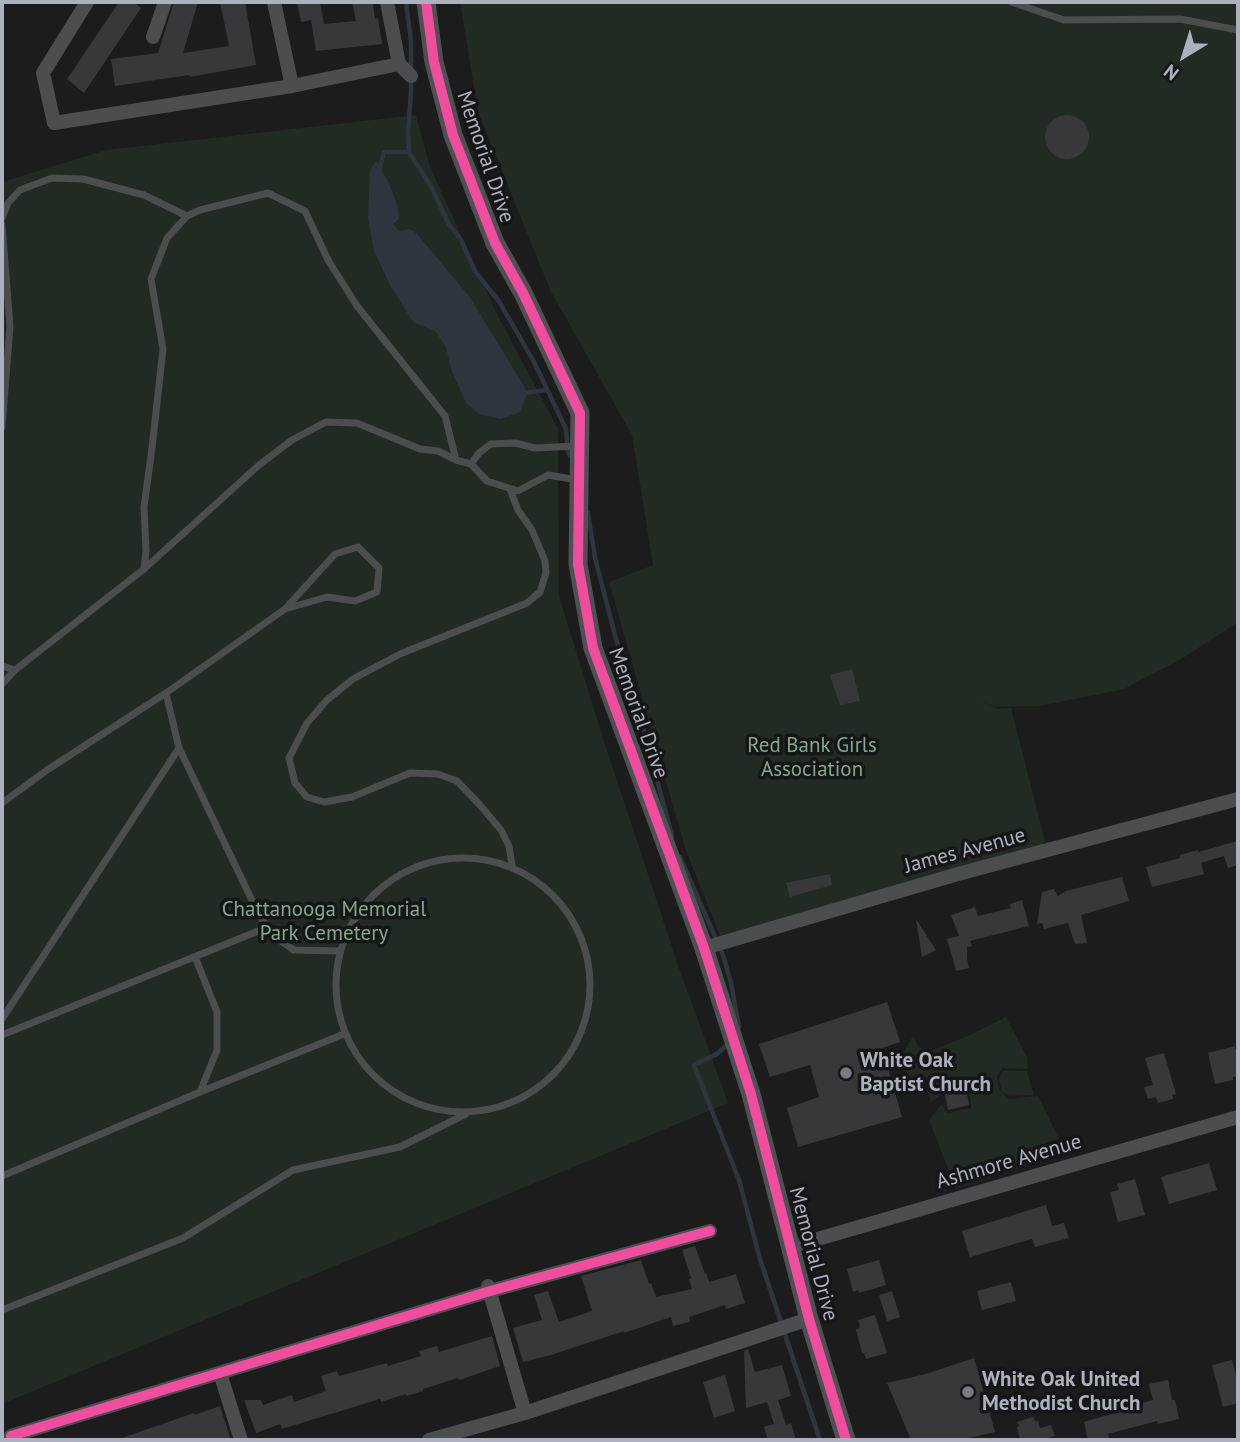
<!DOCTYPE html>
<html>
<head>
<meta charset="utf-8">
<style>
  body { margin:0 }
  #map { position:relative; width:1240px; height:1442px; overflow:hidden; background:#1c1c1c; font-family:"PT Sans",sans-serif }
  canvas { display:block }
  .frame { position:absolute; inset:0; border:4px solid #adb0bd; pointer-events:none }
  .north { position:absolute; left:1149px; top:21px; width:70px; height:70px; -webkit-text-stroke:5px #161618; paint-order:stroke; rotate:218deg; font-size:19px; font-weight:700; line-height:28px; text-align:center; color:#adb0bd }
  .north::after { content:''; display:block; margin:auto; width:24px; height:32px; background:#adb0bd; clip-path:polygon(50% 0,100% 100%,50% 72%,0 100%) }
</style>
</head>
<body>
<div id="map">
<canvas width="1240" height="1442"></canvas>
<div class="frame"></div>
<div class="north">N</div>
</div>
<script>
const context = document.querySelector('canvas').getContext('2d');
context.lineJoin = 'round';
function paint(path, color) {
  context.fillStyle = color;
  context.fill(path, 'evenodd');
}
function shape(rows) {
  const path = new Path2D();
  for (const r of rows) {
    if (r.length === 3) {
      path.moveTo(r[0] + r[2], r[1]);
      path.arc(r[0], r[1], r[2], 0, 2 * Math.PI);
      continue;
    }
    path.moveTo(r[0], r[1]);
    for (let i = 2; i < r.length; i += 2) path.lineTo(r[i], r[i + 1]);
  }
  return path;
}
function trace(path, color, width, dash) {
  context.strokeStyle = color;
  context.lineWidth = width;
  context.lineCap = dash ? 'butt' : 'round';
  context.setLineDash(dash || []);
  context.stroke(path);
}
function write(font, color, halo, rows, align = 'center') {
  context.font = font + ' "PT Sans",sans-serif';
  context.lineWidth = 7;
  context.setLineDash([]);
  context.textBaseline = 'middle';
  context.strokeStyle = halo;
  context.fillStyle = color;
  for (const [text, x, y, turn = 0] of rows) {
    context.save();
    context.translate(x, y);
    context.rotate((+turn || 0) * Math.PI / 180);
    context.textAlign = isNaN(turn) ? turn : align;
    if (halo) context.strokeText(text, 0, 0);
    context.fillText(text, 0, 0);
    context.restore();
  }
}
const green = shape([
  [460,2,1238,2,1238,622,1183,658,1124,689,1039,706,995,707,970,696,998,709,1011,708,1045,841,1038,848,721,938,686,851,609,582,653,565,632,435,551,292,478,112],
  [416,115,430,167,495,310,558,429,559,596,602,735,679,968,728,1103,2,1404,2,182,106,150],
  [1006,1017,1027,1057,1028,1069,1002,1068,997,1076,999,1090,1002,1091,999,1079,1003,1071,1027,1071,1034,1095,1009,1096,1002,1092,1009,1099,1038,1096,1066,1153,956,1189,929,1120,941,1105,948,1113,971,1108,967,1078,943,1083,941,1094,931,1103,925,1079,911,1082,903,1063,903,1053,913,1036,918,1047,933,1050,970,1035]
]);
const water = shape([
  [376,161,388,181,398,207,399,218,393,224,399,231,410,229,417,234,469,296,524,386,527,394,520,412,501,419,479,414,466,403,451,369,446,347,436,332,413,322,391,287,374,251,368,219,370,170]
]);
const stream = shape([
  [406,2,411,41,411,92,408,132,409,152,432,188,448,223,461,240,475,271,500,303,534,362,566,429,568,452,572,458],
  [379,171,384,152,409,152],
  [524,393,547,390],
  [588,513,595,558,616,639,636,701,672,836],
  [680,857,723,955,731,983,739,1027],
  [728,1044,717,1054,694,1065,739,1180,760,1259,820,1440]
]);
const building = shape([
  [119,2,133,2,141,8,84,93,67,79],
  [174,2,198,2,183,53,229,46,220,2,245,2,256,65,190,77,189,75,115,86,111,59,158,53],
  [297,2,320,2,324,24,356,21,352,2,373,2,375,19,378,18,382,44,316,51,311,20,301,22],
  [1067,137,22],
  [852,669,860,701,840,705,830,675],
  [1238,841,1238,865,1228,868,1224,856,1201,863,1204,874,1152,887,1146,867,1180,858,1180,855,1198,850,1198,852],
  [830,874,832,885,790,897,786,883],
  [1122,877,1129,901,1081,915,1087,943,1075,944,1068,923,1044,929,1042,923,1037,924,1042,892,1054,889,1058,896,1066,891],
  [1022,900,1029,926,970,941,972,946,967,947,967,958,969,968,956,971,947,939,959,936,951,915,975,907,978,916,1011,908,1010,904],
  [916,919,936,950,922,957],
  [887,1002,900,1042,882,1048,902,1117,798,1147,787,1108,819,1097,810,1065,770,1077,759,1044],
  [1235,1046,1235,1049,1238,1048,1238,1076,1233,1077,1233,1080,1215,1084,1208,1053],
  [1164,1053,1176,1094,1172,1095,1173,1099,1158,1103,1156,1097,1148,1099,1144,1087,1153,1085,1145,1058],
  [965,1079,969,1105,948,1110,943,1085],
  [1209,1163,1217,1190,1169,1204,1161,1177],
  [1135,1179,1145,1215,1118,1222,1110,1192,1119,1190,1117,1184],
  [1046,1205,1052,1226,1064,1223,1069,1238,1035,1247,1032,1239,970,1257,962,1231],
  [695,1246,705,1274,706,1273,709,1282,736,1274,745,1303,726,1309,725,1305,689,1317,690,1322,673,1326,671,1317,624,1333,624,1331,551,1355,523,1362,513,1328,542,1320,534,1295,548,1291,559,1322,592,1311,581,1276,641,1260,649,1284,651,1283,656,1297,692,1289,689,1279,691,1278,682,1250],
  [879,1260,886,1285,859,1293,858,1290,853,1292,847,1269],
  [1011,1282,1016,1301,982,1310,977,1291],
  [892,1291,900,1317,887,1321,879,1295],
  [875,1315,887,1353,866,1359,864,1353,862,1352,856,1330,860,1327,858,1320],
  [492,1336,500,1366,459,1380,458,1378,423,1389,423,1391,406,1396,406,1394,381,1402,380,1399,282,1429,280,1424,256,1433,244,1400,261,1400,263,1405,292,1395,294,1402,326,1391,321,1376,337,1371,339,1376,387,1363,388,1366,421,1356,419,1351,437,1346,439,1352],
  [748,1349,755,1372,782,1365,791,1396,778,1400,786,1425,791,1423,796,1440,768,1440,764,1427,774,1424,767,1402,746,1408,744,1351],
  [974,1358,995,1432,961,1440,911,1440,887,1383,926,1374],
  [1232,1360,1238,1383,1238,1403,1223,1407,1212,1365],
  [725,1375,735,1411,714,1418,703,1382],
  [1168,1380,1172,1400,1175,1400,1179,1419,1158,1424,1157,1421,1108,1434,1109,1438,1101,1440,1088,1440,1084,1422,1119,1412,1119,1409,1153,1400,1149,1384],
  [220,1406,231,1440,122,1440,122,1438,194,1413,195,1415],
  [1033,1417,1035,1421,1038,1421,1040,1428,1051,1425,1055,1436,1042,1440,1020,1440,1017,1427,1019,1426,1017,1422]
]);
const lane = shape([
  [1011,2,1064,20,1180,19,1238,30],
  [2,218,8,203,20,190,52,178,83,179,144,195,187,216],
  [2,225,10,326,2,427],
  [577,446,535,448,515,443,491,444,479,453,471,464,487,481,518,491,548,475,578,480],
  [510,489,518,510,532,530,545,561,546,573,540,592,527,603,400,654,353,679,327,700,307,723,289,758,295,783,307,797,324,802,352,797,410,773,438,774,457,781,480,805,501,830,509,846,512,865],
  [144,569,146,551,144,507,152,448,163,349,151,279,167,238,187,216,200,210,268,193,305,211,328,260,357,306,445,416,456,460],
  [2,666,15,670,144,569,259,465,292,440,326,422,357,423,420,449,438,451,456,460,471,464],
  [2,684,15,670],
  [166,693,179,748,259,915,275,937,294,950,339,951],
  [2,803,47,770,166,693,285,609,335,554,358,547,379,568,377,592,355,601,327,597,285,609],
  [463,985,127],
  [195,957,217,1012,217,1050,200,1092],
  [2,1019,179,748],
  [2,1035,268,927],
  [2,1176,200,1092,344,1034],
  [2,1310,183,1238,293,1170,400,1147,466,1114]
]);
const street = shape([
  [87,2,43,73,54,123,292,86,399,64,411,76],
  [274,2,292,86],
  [387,2,399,64],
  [153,37,165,2],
  [704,948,958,874,1238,799],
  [790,1247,1238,1117],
  [488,1286,525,1413],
  [220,1373,241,1440],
  [11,1436,490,1291,710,1231],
  [429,1440,525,1413,809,1319]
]);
const secondary = shape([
  [426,2,434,62,453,135,495,243,523,293,580,413,578,564,593,648,704,948,751,1094,809,1319,846,1440]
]);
const cycleway = shape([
  [426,2,434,62,453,135,495,243,523,293,580,413,578,564,593,648,704,948,751,1094,809,1319,846,1440],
  [11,1436,490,1291,710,1231]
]);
const markers = [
  [846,1073,7,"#7a7c85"],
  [968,1392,7,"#7a7c85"]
];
const streetNames = [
  ["Memorial Drive",485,157,71],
  ["Memorial Drive",638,713,70],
  ["James Avenue",965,851,-15],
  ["Ashmore Avenue",1009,1162,-16],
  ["Memorial Drive",813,1254,75]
];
const parkNames = [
  ["Red Bank Girls",812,746],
  ["Association",812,770],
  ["Chattanooga Memorial",324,910],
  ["Park Cemetery",324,934]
];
const poiNames = [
  ["White Oak",860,1061],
  ["Baptist Church",860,1085],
  ["White Oak United",982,1380],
  ["Methodist Church",982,1404]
];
paint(green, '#212a23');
paint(water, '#2e353f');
trace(stream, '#2e353f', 4.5);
paint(building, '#38383a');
trace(lane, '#4b4d4f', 7);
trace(street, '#4b4d4f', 14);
trace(secondary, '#505054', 19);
trace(cycleway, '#ef4d9e', 10);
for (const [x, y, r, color] of markers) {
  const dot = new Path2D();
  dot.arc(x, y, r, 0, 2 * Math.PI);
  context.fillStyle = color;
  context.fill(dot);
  trace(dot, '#161618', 2.5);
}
write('21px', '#adb0bd', '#161618', streetNames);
write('21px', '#84a88a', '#161618', parkNames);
write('bold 21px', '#adb0bd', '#161618', poiNames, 'left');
</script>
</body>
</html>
